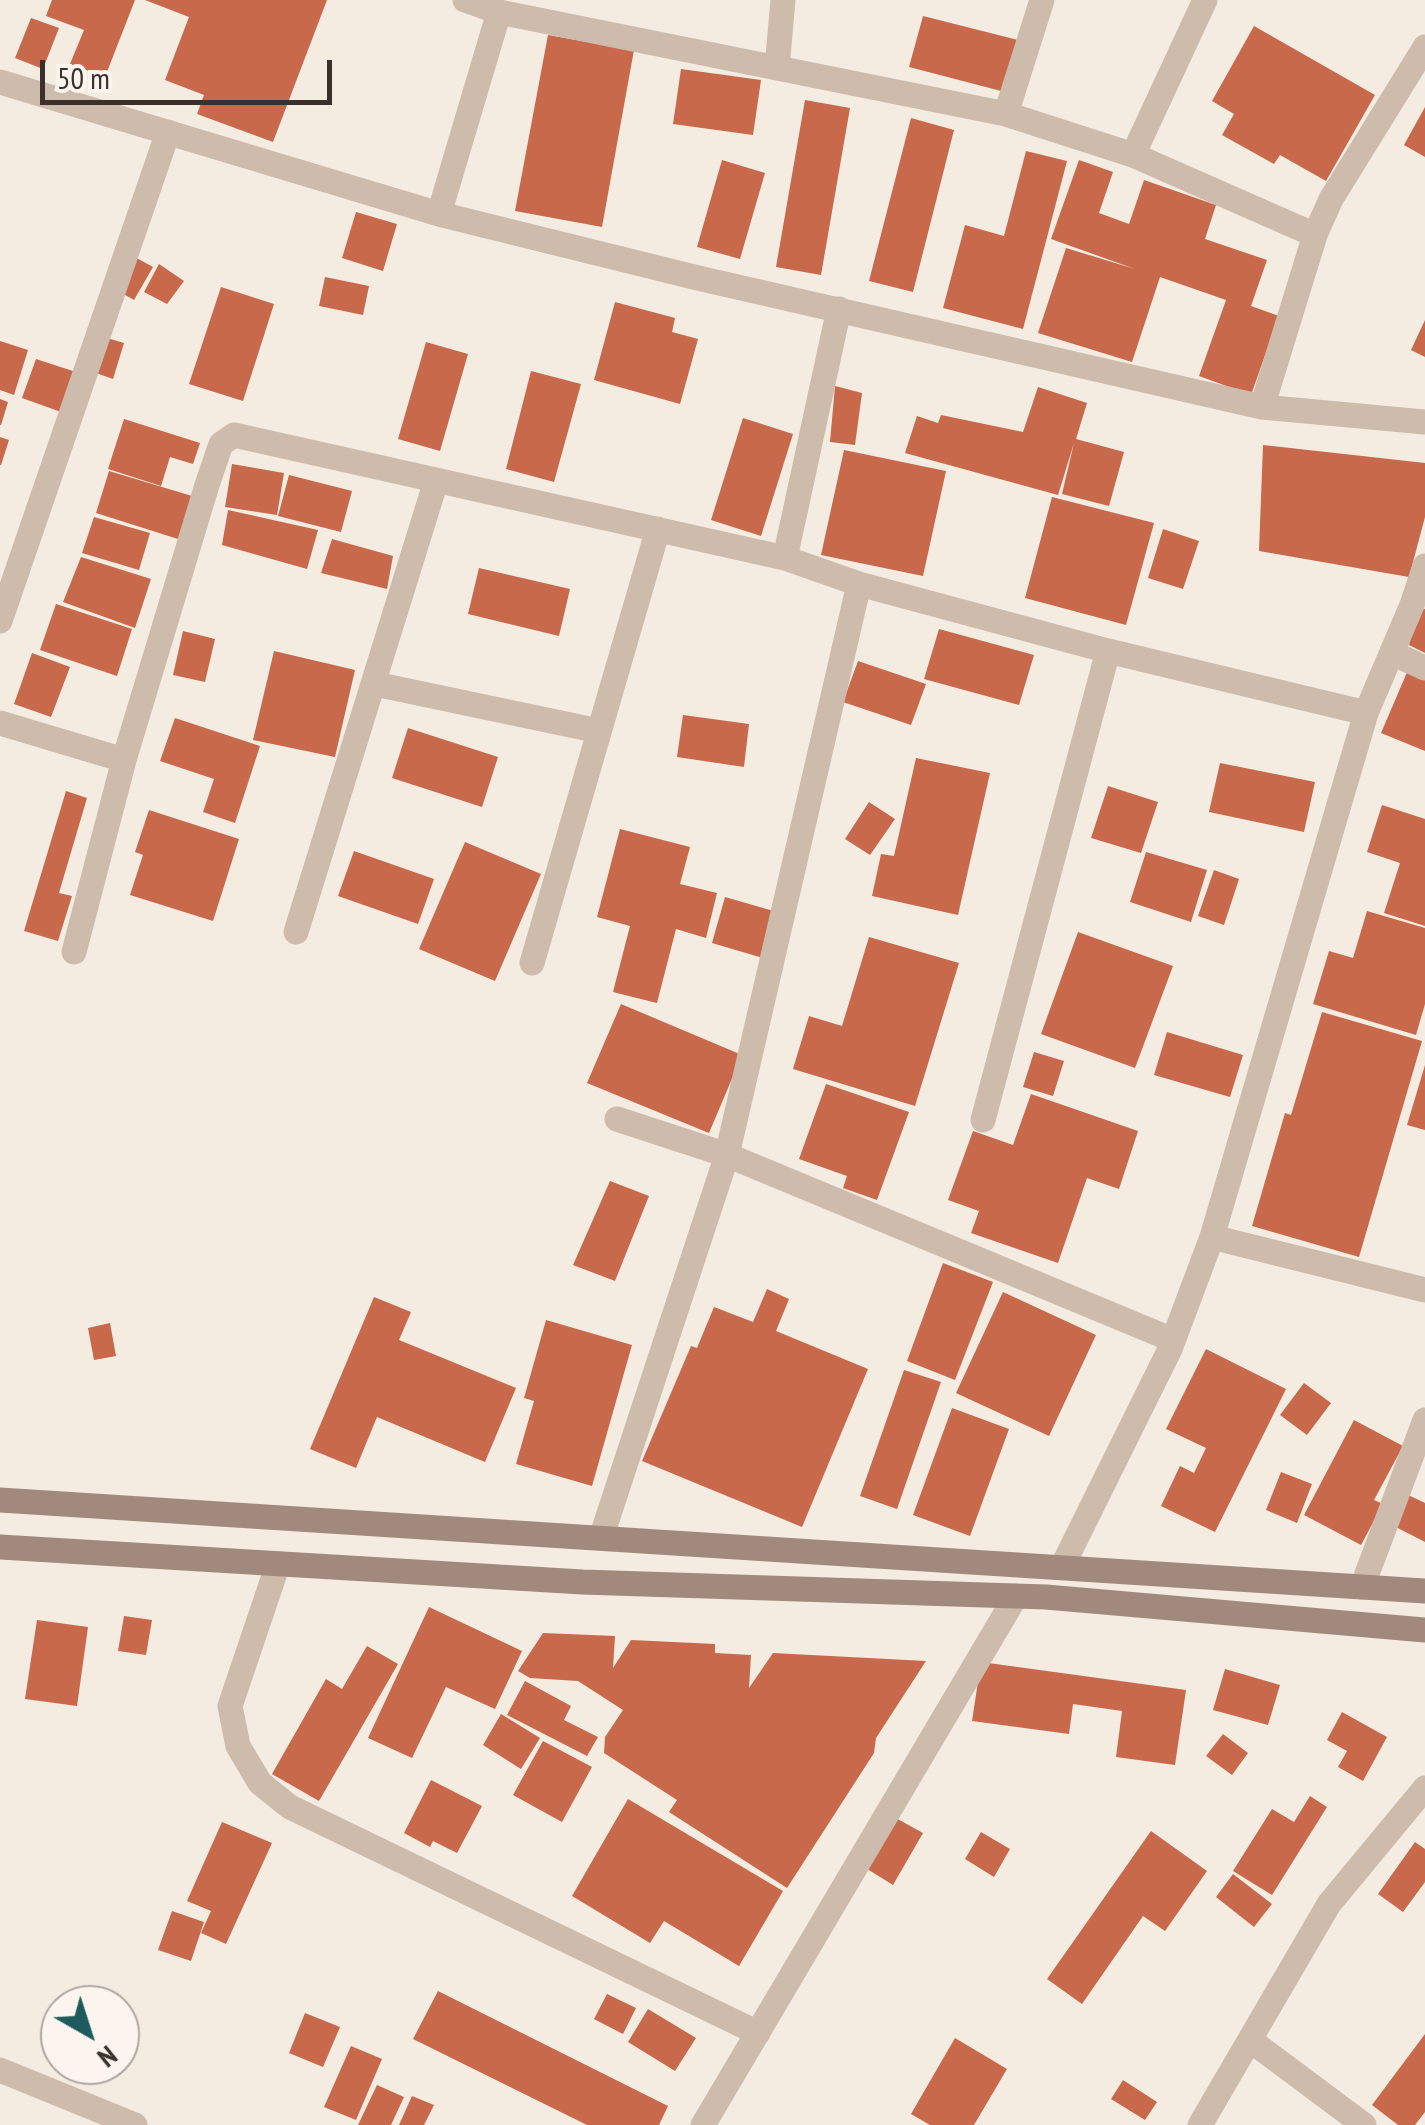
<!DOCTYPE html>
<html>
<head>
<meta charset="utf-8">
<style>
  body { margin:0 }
  #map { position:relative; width:1425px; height:2125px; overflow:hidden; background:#f4ebe1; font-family:"PT Sans Narrow",sans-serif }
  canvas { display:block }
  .north { position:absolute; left:40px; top:1985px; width:100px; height:100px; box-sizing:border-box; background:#fbf5ee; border:2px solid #aea6a0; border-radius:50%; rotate:141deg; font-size:28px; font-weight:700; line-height:40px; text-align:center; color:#3b302b }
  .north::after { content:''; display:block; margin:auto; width:35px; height:45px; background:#1f5a5e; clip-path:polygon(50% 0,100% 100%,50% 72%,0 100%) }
  .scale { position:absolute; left:40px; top:60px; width:292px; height:45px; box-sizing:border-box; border:5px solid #3b302b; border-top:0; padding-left:12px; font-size:30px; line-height:35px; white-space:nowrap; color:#3b302b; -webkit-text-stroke:8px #fbf5ee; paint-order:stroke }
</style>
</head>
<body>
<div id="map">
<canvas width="1425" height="2125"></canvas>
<div class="north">N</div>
<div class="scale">50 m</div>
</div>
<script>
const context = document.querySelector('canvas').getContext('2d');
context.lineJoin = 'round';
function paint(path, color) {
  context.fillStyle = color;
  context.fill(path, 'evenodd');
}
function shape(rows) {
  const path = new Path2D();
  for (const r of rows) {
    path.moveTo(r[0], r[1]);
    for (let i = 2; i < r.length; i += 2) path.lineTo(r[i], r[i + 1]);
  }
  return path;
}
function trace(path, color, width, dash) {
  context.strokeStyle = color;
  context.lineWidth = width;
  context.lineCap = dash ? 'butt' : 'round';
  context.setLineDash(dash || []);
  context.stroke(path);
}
const building = shape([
  [52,0,135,0,105,77,70,64,84,30,46,16],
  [145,0,327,0,273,142,197,114,204,95,165,80,189,17],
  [923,16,1018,40,1005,92,909,67],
  [31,18,59,28,43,69,15,58],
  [1254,26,1375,95,1326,181,1280,155,1274,164,1222,135,1234,114,1212,101],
  [548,35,634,50,602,227,515,211],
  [681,69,761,80,753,135,673,124],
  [805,100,850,108,821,275,776,267],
  [1425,107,1425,157,1404,145],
  [911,118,954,130,913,292,869,281],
  [1026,151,1067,161,1023,329,943,308,965,225,1004,236],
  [722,160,765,173,740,259,697,247],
  [1079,160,1113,172,1099,213,1129,224,1144,180,1216,205,1205,239,1267,260,1251,306,1279,316,1251,395,1199,376,1226,300,1160,277,1132,362,1038,333,1066,248,1135,269,1051,239],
  [356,212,397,224,383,271,342,258],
  [131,255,153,267,134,300,118,291],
  [159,264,184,281,167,304,144,292],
  [325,277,369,286,363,315,319,306],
  [221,287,274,304,243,401,189,384],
  [615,302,675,318,672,332,698,339,680,404,594,380],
  [1425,320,1425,357,1411,350],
  [107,338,124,343,113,379,96,373],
  [0,341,28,350,14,395,0,390],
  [426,342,468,354,440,451,398,439],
  [36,359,76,372,61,412,22,398],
  [531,371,581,384,554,482,506,469],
  [835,386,862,393,855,445,830,442],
  [1038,387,1087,403,1076,439,1124,452,1109,506,1062,494,1074,443,1058,495,905,453,917,416,938,423,941,415,1023,432],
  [0,399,8,402,1,425,0,425],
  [743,418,793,434,761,536,711,520],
  [124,419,200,443,193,464,170,457,161,486,108,469],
  [0,437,9,440,1,465,0,465],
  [1263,445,1425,463,1425,517,1409,577,1259,551],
  [844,450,946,471,923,576,821,555],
  [232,464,284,473,277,515,225,507],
  [109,471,192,496,178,539,96,513],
  [289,475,352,491,341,532,278,516],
  [1052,497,1154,523,1126,625,1025,598],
  [228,510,318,530,307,569,222,545],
  [94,517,150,533,139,570,82,553],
  [1163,529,1199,541,1183,589,1148,578],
  [332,539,393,556,387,589,321,573],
  [81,557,151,579,135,628,63,602],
  [479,568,570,589,559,636,468,614],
  [56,604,132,629,117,676,40,650],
  [1419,607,1425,609,1425,653,1409,645],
  [939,629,1034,655,1019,705,924,679],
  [183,631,215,639,205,682,173,675],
  [274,651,355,670,335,757,253,740],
  [32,653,70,667,51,717,14,704],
  [858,661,926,684,911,725,843,702],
  [1408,670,1425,677,1425,751,1381,733],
  [683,715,749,724,744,767,677,757],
  [175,718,260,746,235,823,203,812,214,779,160,761],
  [408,728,498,757,482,807,392,778],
  [916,758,990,773,958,915,872,896,881,854,894,856],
  [1220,763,1315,782,1304,832,1209,812],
  [1108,786,1158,802,1141,853,1091,838],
  [66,791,87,798,59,893,72,896,58,941,24,931],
  [869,802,895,819,870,855,845,839],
  [1382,805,1425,819,1425,926,1384,913,1400,863,1367,852],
  [149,810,239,839,213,921,130,895,143,855,135,852],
  [620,829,690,847,680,884,717,893,706,938,676,929,657,1003,613,992,630,926,597,917],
  [465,842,541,874,495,981,419,949],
  [354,851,434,879,418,924,338,896],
  [1146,852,1207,870,1191,922,1130,902],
  [1214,870,1239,879,1224,925,1198,916],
  [725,897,777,912,763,958,712,943],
  [1367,911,1425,928,1425,1004,1416,1035,1313,1004,1329,951,1353,958],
  [1078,932,1173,966,1135,1068,1041,1034],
  [869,937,959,963,915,1106,793,1069,809,1016,842,1026],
  [621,1004,742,1055,709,1133,587,1083],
  [1322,1012,1422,1041,1359,1257,1252,1226,1285,1113,1291,1115],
  [1167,1032,1243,1055,1230,1097,1154,1075],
  [1034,1052,1064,1061,1053,1096,1023,1087],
  [1425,1065,1425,1130,1407,1125],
  [826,1084,909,1112,877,1200,843,1188,847,1176,799,1159],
  [1031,1094,1138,1131,1119,1189,1087,1178,1058,1263,971,1233,979,1211,948,1200,973,1131,1013,1145],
  [610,1181,649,1196,615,1281,573,1265],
  [943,1263,993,1282,955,1380,907,1361],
  [767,1289,789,1299,776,1331,868,1369,802,1527,642,1461,691,1346,697,1348,714,1307,753,1322],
  [1003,1292,1096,1335,1049,1436,956,1393],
  [374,1297,411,1312,399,1340,516,1388,485,1462,377,1417,356,1468,310,1449],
  [546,1320,632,1345,592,1486,516,1464,534,1401,524,1398],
  [110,1323,116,1356,94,1360,88,1328],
  [1206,1349,1286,1389,1215,1532,1161,1506,1180,1466,1194,1473,1206,1448,1166,1429],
  [904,1370,941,1382,897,1509,860,1496],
  [1304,1383,1331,1403,1307,1435,1280,1415],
  [952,1408,1009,1429,970,1536,913,1515],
  [1354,1420,1403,1446,1374,1500,1383,1504,1361,1545,1304,1515],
  [1281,1472,1312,1484,1297,1523,1266,1510],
  [1406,1494,1425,1503,1425,1542,1390,1524],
  [429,1607,522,1651,495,1709,446,1687,412,1758,368,1738],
  [124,1616,152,1620,146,1655,118,1651],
  [37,1620,88,1627,77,1706,25,1699],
  [543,1633,615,1636,613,1668,631,1640,715,1644,715,1653,751,1655,749,1688,773,1653,926,1661,876,1738,874,1753,787,1888,669,1812,677,1800,604,1753,605,1737,623,1710,578,1681,530,1678,518,1671],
  [367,1646,398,1664,319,1801,272,1774,326,1679,342,1689],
  [981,1662,1186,1690,1175,1765,1116,1757,1122,1711,1073,1704,1069,1734,972,1721],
  [1225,1669,1280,1685,1268,1725,1213,1710],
  [525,1681,571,1706,564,1720,598,1737,587,1756,507,1715],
  [1342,1712,1387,1737,1363,1781,1338,1767,1347,1751,1327,1740],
  [501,1714,540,1738,521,1769,483,1745],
  [1223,1734,1248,1753,1232,1775,1206,1756],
  [543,1741,592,1767,562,1822,513,1795],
  [431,1780,482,1806,457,1853,433,1841,430,1847,404,1833],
  [1310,1796,1327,1807,1272,1895,1233,1871,1272,1809,1294,1822],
  [628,1799,783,1891,739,1966,664,1921,650,1943,572,1896],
  [894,1817,923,1833,893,1885,864,1867],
  [222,1822,272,1843,226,1944,201,1933,211,1911,187,1901],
  [1151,1831,1207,1871,1165,1931,1143,1916,1082,2004,1047,1979],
  [981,1832,1010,1849,994,1877,965,1859],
  [1415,1842,1425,1849,1425,1882,1403,1912,1378,1894],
  [1233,1874,1272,1904,1254,1927,1216,1897],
  [172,1911,204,1922,191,1961,158,1950],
  [438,1991,668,2106,659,2125,587,2125,413,2039],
  [607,1994,636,2008,623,2034,594,2019],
  [648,2009,696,2038,675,2071,628,2042],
  [305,2013,340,2027,323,2067,289,2053],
  [1425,2034,1425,2112,1415,2125,1398,2125,1372,2105],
  [955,2038,1007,2069,974,2125,930,2125,911,2114],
  [351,2046,382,2059,356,2120,324,2107],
  [1123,2080,1157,2102,1145,2120,1111,2099],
  [377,2085,404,2097,391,2125,358,2125],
  [412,2096,434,2105,424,2125,399,2125]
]);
const street = shape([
  [499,12,1006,114,1133,155,1315,235],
  [777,68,783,0],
  [0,82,439,214,698,278,1262,407,1315,235,1331,199,1425,47],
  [1006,114,1042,0],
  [1133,155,1205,0],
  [439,214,499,12,465,0],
  [1262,407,1425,422],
  [785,558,839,309],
  [0,621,168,132],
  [1392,653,1425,668],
  [375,684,599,731],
  [0,723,124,760],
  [296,932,436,481],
  [74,952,124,760,207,485,221,444,234,435,785,558,859,584,1108,651,1366,713],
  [532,963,658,529],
  [617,1119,727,1155,859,584],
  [983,1120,1108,651],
  [1212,1237,1425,1290],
  [601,1538,727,1155,1173,1340],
  [278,1564,230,1706,238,1746,260,1783,290,1807,758,2033],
  [1062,1567,1170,1349,1212,1237,1366,713,1412,605,1425,566],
  [1362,1587,1425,1420],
  [1250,2040,1364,2125],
  [0,2070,135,2125],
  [703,2125,1016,1596],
  [1200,2125,1329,1904,1425,1788]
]);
const secondary = shape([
  [0,1500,1425,1591],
  [0,1547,582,1582,1046,1597,1425,1630]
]);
paint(building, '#c8694b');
trace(street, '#cdbbac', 25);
trace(secondary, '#a18a7d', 25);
</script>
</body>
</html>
